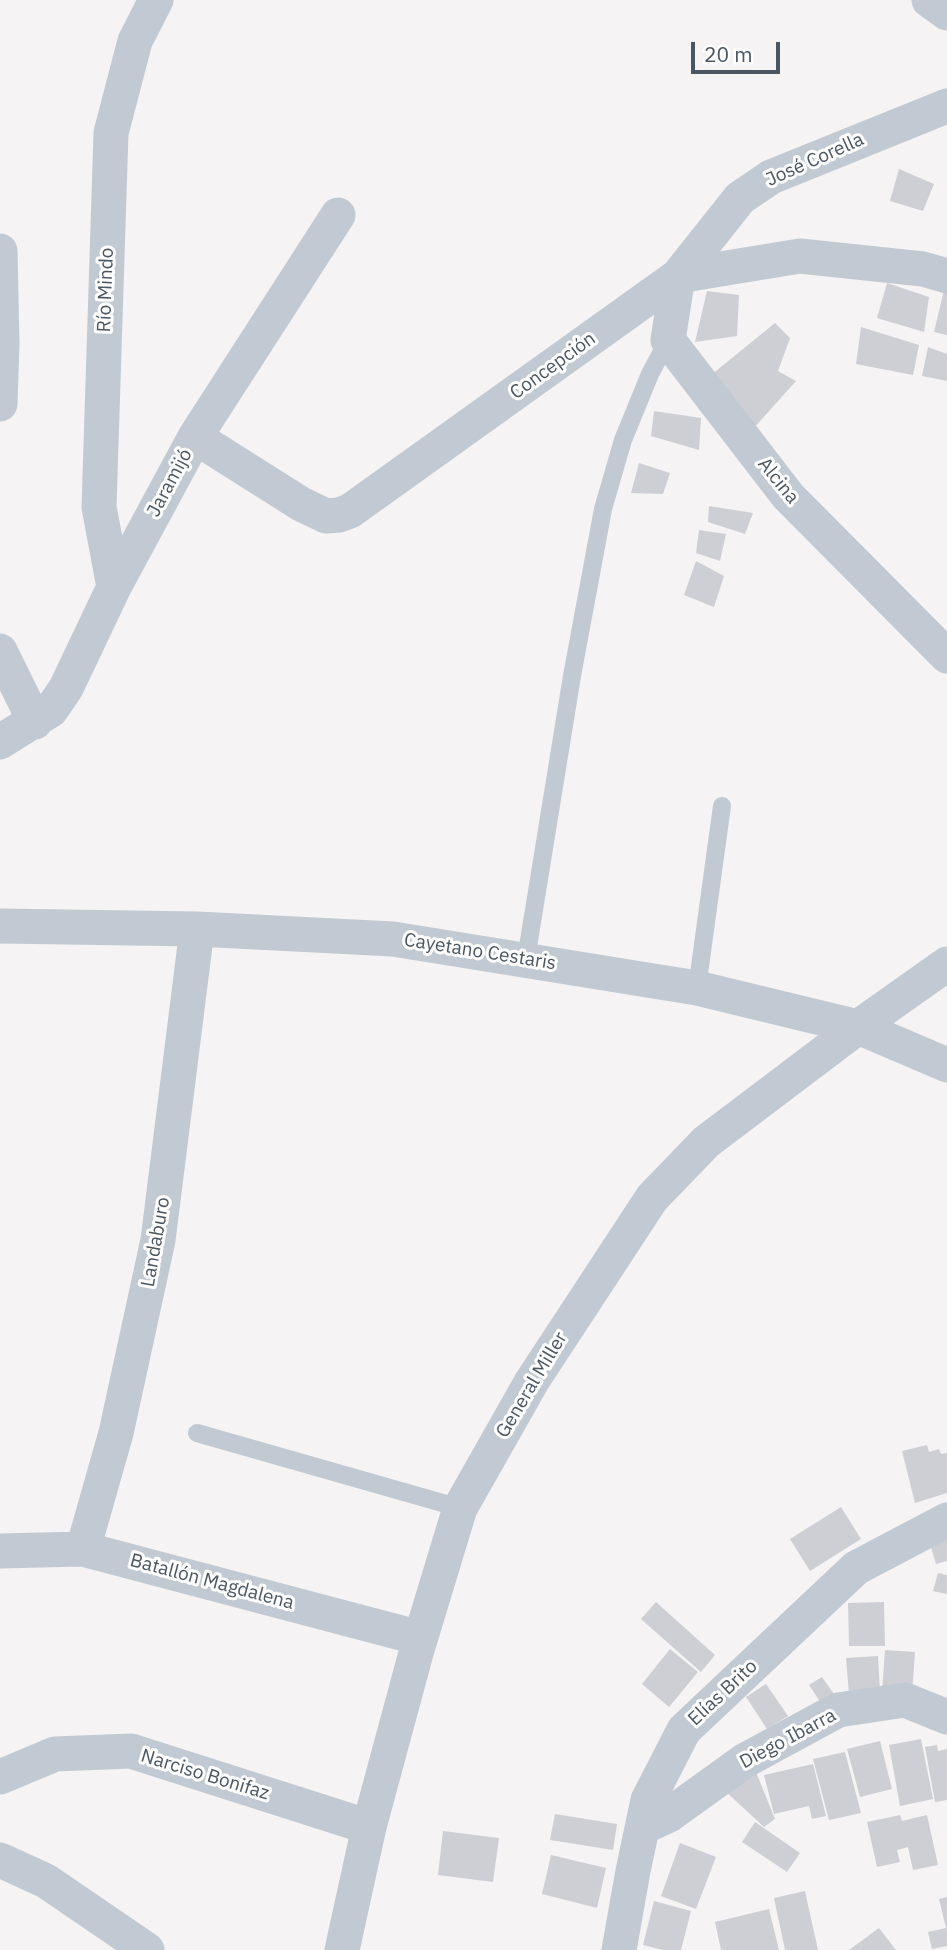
<!DOCTYPE html>
<html>
<head>
<meta charset="utf-8">
<style>
  body { margin:0 }
  #map { position:relative; width:947px; height:1950px; overflow:hidden; background:#f5f3f3; font-family:"IBM Plex Sans",sans-serif }
  canvas { display:block }
  .scale { position:absolute; left:691px; top:42px; width:89px; height:32px; box-sizing:border-box; border:4px solid #4a5661; border-top:0; padding-left:9px; font-size:21px; line-height:24px; white-space:nowrap; color:#4a5661; -webkit-text-stroke:5px #fff; paint-order:stroke }
</style>
</head>
<body>
<div id="map">
<canvas width="947" height="1950"></canvas>
<div class="scale">20 m</div>
</div>
<script>
const context = document.querySelector('canvas').getContext('2d');
context.lineJoin = 'round';
function paint(path, color) {
  context.fillStyle = color;
  context.fill(path, 'evenodd');
}
function shape(rows) {
  const path = new Path2D();
  for (const r of rows) {
    path.moveTo(r[0], r[1]);
    for (let i = 2; i < r.length; i += 2) path.lineTo(r[i], r[i + 1]);
  }
  return path;
}
function trace(path, color, width, dash) {
  context.strokeStyle = color;
  context.lineWidth = width;
  context.lineCap = dash ? 'butt' : 'round';
  context.setLineDash(dash || []);
  context.stroke(path);
}
function write(font, color, halo, rows, align = 'center') {
  context.font = font + ' "IBM Plex Sans",sans-serif';
  context.lineWidth = 6;
  context.setLineDash([]);
  context.textBaseline = 'middle';
  context.strokeStyle = halo;
  context.fillStyle = color;
  for (const [text, x, y, turn = 0] of rows) {
    context.save();
    context.translate(x, y);
    context.rotate((+turn || 0) * Math.PI / 180);
    context.textAlign = isNaN(turn) ? turn : align;
    if (halo) context.strokeText(text, 0, 0);
    context.fillText(text, 0, 0);
    context.restore();
  }
}
const building = shape([
  [899,169,934,184,923,211,890,201],
  [887,283,929,297,924,332,877,318],
  [944,290,947,291,947,335,934,332],
  [707,291,739,295,737,336,695,342],
  [775,323,790,338,778,371,796,381,753,429,711,375],
  [861,327,919,345,913,375,856,364],
  [928,347,947,354,947,381,922,376],
  [654,411,701,418,699,450,651,436],
  [639,463,670,473,663,494,631,493],
  [709,506,753,513,745,534,708,522],
  [699,530,726,534,720,561,696,553],
  [696,561,724,576,714,607,684,595],
  [927,1445,929,1452,939,1449,941,1454,947,1453,947,1493,915,1503,902,1451],
  [841,1507,861,1539,810,1571,790,1539],
  [947,1537,947,1561,936,1564,929,1541],
  [938,1573,947,1575,947,1594,933,1591],
  [656,1602,715,1655,701,1672,641,1619],
  [884,1602,885,1646,849,1646,848,1603],
  [670,1649,698,1672,669,1707,642,1684],
  [885,1650,915,1652,912,1694,882,1692],
  [878,1656,880,1692,849,1694,846,1658],
  [822,1677,836,1697,823,1706,809,1685],
  [766,1684,788,1716,767,1729,746,1697],
  [921,1739,933,1799,900,1806,889,1745],
  [880,1741,892,1789,860,1797,847,1749],
  [937,1745,938,1751,947,1749,947,1800,935,1802,925,1747],
  [845,1752,861,1813,829,1820,813,1759],
  [813,1764,826,1816,812,1819,809,1806,774,1814,764,1775],
  [756,1772,775,1819,764,1827,723,1789],
  [555,1814,617,1824,613,1850,550,1840],
  [900,1815,902,1821,927,1815,938,1865,913,1870,908,1847,897,1850,900,1862,877,1867,867,1822],
  [755,1822,800,1853,787,1872,742,1842],
  [443,1831,499,1838,493,1882,438,1875],
  [680,1843,716,1857,696,1909,661,1896],
  [551,1855,606,1868,597,1908,542,1894],
  [805,1891,818,1950,785,1950,774,1898],
  [947,1897,947,1946,932,1949,928,1932,946,1928,939,1899],
  [654,1901,691,1911,681,1950,663,1950,643,1945],
  [769,1909,779,1950,721,1950,715,1922],
  [879,1928,896,1950,849,1950]
]);
const service = shape([
  [526,959,572,676,603,509,623,440,650,374,668,340],
  [697,988,722,806],
  [197,1433,460,1508]
]);
const minor = shape([
  [929,0,947,13],
  [947,106,771,177,740,198,678,276,668,340,788,496,947,656],
  [0,251,2,344,0,404],
  [195,437,301,504,326,516,339,515,350,511,678,276,800,256,923,269,947,276],
  [114,587,99,507,111,133,135,41,156,0],
  [0,651,35,722],
  [0,742,51,710,66,688,114,587,195,437,338,215],
  [0,926,197,929,393,939,697,988,858,1027,947,1065],
  [83,1549,116,1433,158,1240,197,929],
  [0,1551,83,1549,420,1638],
  [0,1777,55,1754,131,1751,369,1827],
  [643,1827,669,1815,744,1761,838,1710,905,1700,947,1717],
  [0,1860,46,1881,147,1950],
  [342,1950,369,1827,416,1653,460,1508,532,1381,652,1198,706,1142,858,1027,947,964],
  [619,1950,633,1871,648,1800,684,1730,856,1568,947,1520]
]);
const streetNames = [
  ["José Corella",815,160,-24],
  ["Río Mindo",106,290,-88],
  ["Concepción",553,366,-36],
  ["Alcina",778,481,51],
  ["Jaramijó",170,483,-62],
  ["Cayetano Cestaris",480,952,9],
  ["Landaburo",156,1242,-80],
  ["General Miller",532,1385,-59],
  ["Batallón Magdalena",212,1582,15],
  ["Elías Brito",723,1693,-43],
  ["Diego Ibarra",788,1739,-28],
  ["Narciso Bonifaz",205,1775,17]
];
paint(building, '#cdcfd5');
trace(service, '#c1cad2', 18);
trace(minor, '#c1cad2', 35);
write('19px', '#4a5661', '#fff', streetNames);
</script>
</body>
</html>
